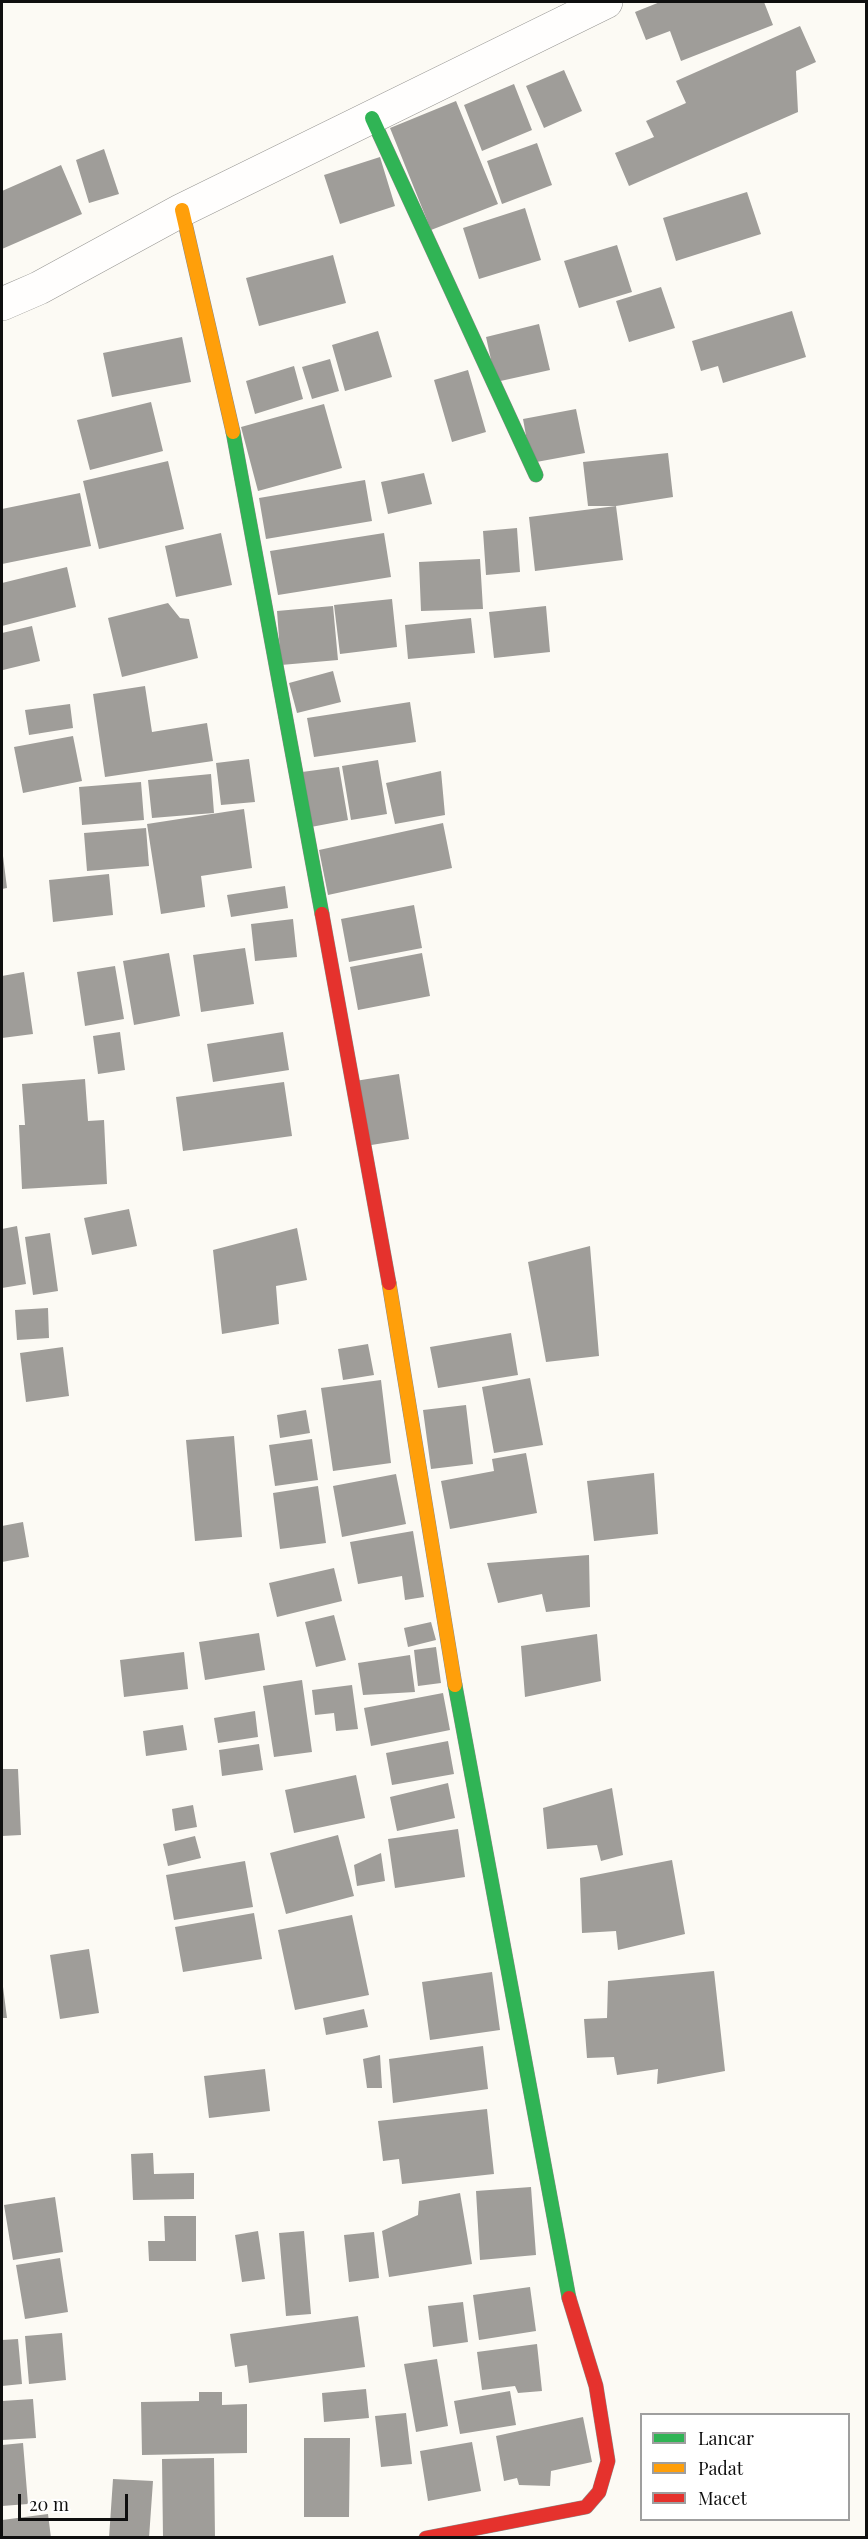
<!DOCTYPE html>
<html>
<head>
<meta charset="utf-8">
<style>
  body { margin:0 }
  #map { position:relative; width:868px; height:2539px; overflow:hidden; background:#fcfaf4; font-family:"Playfair Display",serif }
  canvas { display:block }
  .frame { position:absolute; inset:0; border:3px solid #0f0f0f; pointer-events:none }
  .legend { position:absolute; left:640px; top:2413px; width:210px; height:108px; box-sizing:border-box; background:#fff; border:2px solid #9f9f9f; margin:0; padding:8px 10px; list-style:none; font-size:18px; color:#0f0f0f }
  .legend li { display:flex; align-items:center; gap:12px; height:30px }
  .legend b { width:30px; border:2px solid #9f9f9f }
  .scale { position:absolute; left:18px; top:2494px; width:110px; height:27px; box-sizing:border-box; border:3px solid #0f0f0f; border-top:0; padding-left:8px; font-size:18px; line-height:21px; white-space:nowrap; color:#0f0f0f; -webkit-text-stroke:4px #fff; paint-order:stroke }
</style>
</head>
<body>
<div id="map">
<canvas width="868" height="2539"></canvas>
<div class="frame"></div>
<ul class="legend">
<li><b style="height:8px;background:#30b455"></b>Lancar</li>
<li><b style="height:8px;background:#ff9f0a"></b>Padat</li>
<li><b style="height:8px;background:#e5322d"></b>Macet</li>
</ul>
<div class="scale">20 m</div>
</div>
<script>
const context = document.querySelector('canvas').getContext('2d');
context.lineJoin = 'round';
function paint(path, color) {
  context.fillStyle = color;
  context.fill(path, 'evenodd');
}
function shape(rows) {
  const path = new Path2D();
  for (const r of rows) {
    path.moveTo(r[0], r[1]);
    for (let i = 2; i < r.length; i += 2) path.lineTo(r[i], r[i + 1]);
  }
  return path;
}
function trace(path, color, width, dash) {
  context.strokeStyle = color;
  context.lineWidth = width;
  context.lineCap = dash ? 'butt' : 'round';
  context.setLineDash(dash || []);
  context.stroke(path);
}
const building = shape([
  [660,2,764,2,773,25,681,61,670,31,646,40,635,12],
  [800,26,816,62,796,71,798,112,629,186,615,153,654,137,646,121,686,103,676,81],
  [564,70,582,111,544,128,526,86],
  [514,84,532,130,482,151,464,105],
  [456,101,498,204,431,230,390,128],
  [537,143,552,185,502,204,487,161],
  [104,149,119,194,89,203,76,160],
  [380,157,395,206,340,224,324,175],
  [61,165,82,214,2,249,2,191],
  [747,192,761,234,676,261,663,218],
  [525,208,541,260,479,279,463,228],
  [617,245,632,292,579,308,564,261],
  [333,255,346,303,259,326,246,278],
  [661,287,675,328,629,342,616,301],
  [792,311,806,357,723,383,718,366,701,371,692,341],
  [539,324,550,370,496,382,486,337],
  [378,331,392,377,345,391,332,345],
  [182,337,191,382,112,397,103,353],
  [330,359,339,391,312,399,302,367],
  [294,366,303,399,255,414,246,381],
  [468,370,486,432,452,442,434,380],
  [151,402,163,451,90,470,77,420],
  [324,404,342,468,258,491,241,427],
  [576,409,585,453,531,463,523,419],
  [668,453,673,497,616,506,588,506,583,462],
  [168,461,184,529,99,549,83,481],
  [424,473,432,504,388,514,381,482],
  [365,480,372,521,266,539,259,498],
  [80,493,91,546,2,564,2,509],
  [616,506,623,560,535,571,529,517],
  [517,528,520,572,486,575,483,531],
  [221,533,232,585,176,597,165,546],
  [384,533,391,577,278,595,270,551],
  [480,559,483,609,421,611,419,562],
  [67,567,76,607,2,626,2,583],
  [392,599,397,647,340,654,334,605],
  [168,603,180,618,189,619,198,658,122,677,108,618],
  [333,606,338,660,281,665,277,611],
  [546,606,550,652,494,658,489,612],
  [471,618,475,653,408,659,405,625],
  [32,626,40,661,3,670,2,633],
  [333,671,341,702,297,713,289,683],
  [145,686,152,732,207,723,213,761,105,777,93,694],
  [410,702,416,742,314,757,307,718],
  [70,704,73,728,29,735,25,710],
  [73,736,82,781,23,793,14,747],
  [249,759,255,802,221,805,216,763],
  [378,760,387,814,351,820,342,766],
  [339,767,348,820,311,827,302,772],
  [441,771,445,815,395,824,386,783],
  [211,774,214,813,152,818,148,780],
  [141,782,144,820,82,825,79,787],
  [244,809,252,868,201,876,205,907,161,914,147,824],
  [443,823,452,868,328,895,319,850],
  [146,828,149,866,87,871,84,833],
  [3,856,7,888,2,889,2,857],
  [109,874,113,915,53,922,49,880],
  [285,886,288,908,231,917,227,895],
  [414,905,422,948,349,962,341,919],
  [293,919,297,957,255,961,251,924],
  [245,948,254,1004,201,1012,193,955],
  [169,953,180,1016,134,1025,123,961],
  [422,953,430,996,358,1010,350,967],
  [115,966,124,1019,85,1026,77,972],
  [24,972,33,1034,2,1038,2,976],
  [120,1032,125,1070,98,1074,93,1036],
  [283,1032,289,1070,213,1082,207,1044],
  [399,1074,409,1139,365,1146,355,1081],
  [85,1079,88,1121,104,1120,107,1184,22,1189,19,1125,25,1125,22,1084],
  [284,1082,292,1136,183,1151,176,1097],
  [129,1209,137,1246,92,1255,84,1218],
  [17,1226,26,1284,2,1288,2,1229],
  [297,1228,307,1280,276,1286,279,1324,222,1334,213,1250],
  [50,1233,58,1291,33,1295,25,1237],
  [590,1246,599,1356,546,1362,528,1262],
  [48,1308,49,1338,17,1340,15,1310],
  [511,1333,518,1375,438,1388,430,1347],
  [368,1344,374,1375,343,1380,338,1349],
  [63,1347,69,1396,26,1402,20,1353],
  [530,1378,543,1445,494,1453,482,1387],
  [381,1380,391,1463,333,1471,321,1388],
  [466,1405,473,1464,431,1469,423,1410],
  [306,1410,310,1433,280,1438,277,1415],
  [234,1436,242,1537,195,1541,186,1440],
  [312,1439,318,1480,275,1486,269,1445],
  [526,1453,537,1513,450,1529,441,1481,494,1471,492,1459],
  [654,1473,658,1534,594,1541,587,1481],
  [396,1474,406,1524,342,1537,333,1486],
  [318,1486,326,1543,280,1549,273,1493],
  [23,1522,29,1557,2,1562,2,1526],
  [413,1531,424,1597,405,1600,402,1576,358,1584,350,1542],
  [589,1555,590,1607,546,1612,542,1594,498,1603,487,1563],
  [334,1568,342,1601,277,1617,269,1583],
  [334,1615,346,1660,316,1667,305,1622],
  [431,1622,436,1640,408,1647,404,1628],
  [259,1633,265,1670,205,1680,199,1642],
  [597,1634,601,1681,525,1697,521,1646],
  [436,1647,441,1683,418,1686,414,1650],
  [184,1652,188,1689,124,1697,120,1660],
  [410,1655,415,1692,363,1695,358,1663],
  [302,1680,312,1752,274,1757,263,1686],
  [352,1685,358,1729,336,1731,334,1713,315,1715,312,1690],
  [443,1693,450,1730,371,1746,364,1708],
  [255,1711,258,1737,218,1743,214,1718],
  [183,1725,187,1750,146,1756,143,1731],
  [448,1741,454,1774,392,1785,386,1753],
  [259,1744,263,1770,222,1776,219,1750],
  [2,1769,18,1769,21,1835,2,1836],
  [356,1775,365,1818,294,1833,285,1790],
  [448,1783,455,1818,397,1831,390,1797],
  [612,1788,623,1855,601,1861,597,1845,547,1849,543,1808],
  [193,1805,197,1827,175,1831,172,1809],
  [458,1829,465,1877,395,1888,388,1839],
  [338,1835,354,1896,286,1914,270,1853],
  [195,1836,201,1858,168,1866,163,1844],
  [381,1853,385,1881,357,1886,354,1865],
  [672,1860,685,1934,618,1950,616,1931,582,1933,580,1878],
  [245,1861,253,1907,174,1920,166,1875],
  [254,1913,262,1959,183,1972,175,1927],
  [352,1915,369,1995,295,2010,278,1930],
  [89,1949,99,2013,60,2019,50,1955],
  [714,1971,725,2071,657,2084,658,2069,617,2075,614,2057,587,2058,584,2019,607,2018,608,1981],
  [492,1972,500,2030,430,2040,422,1982],
  [2,1979,7,2018,2,2018],
  [364,2009,368,2027,326,2035,323,2018],
  [483,2046,488,2089,393,2103,389,2059],
  [380,2055,382,2088,367,2088,363,2059],
  [265,2069,270,2111,209,2118,204,2076],
  [487,2109,494,2174,402,2184,399,2159,383,2161,378,2121],
  [153,2153,154,2174,194,2173,194,2199,133,2200,131,2154],
  [531,2187,536,2255,480,2260,476,2191],
  [460,2193,472,2264,389,2277,382,2231,418,2215,419,2201],
  [55,2197,63,2252,13,2260,4,2205],
  [164,2216,196,2216,196,2261,149,2261,148,2241,165,2241],
  [258,2231,265,2279,242,2282,235,2235],
  [304,2231,311,2314,286,2316,279,2233],
  [374,2232,379,2278,349,2282,344,2235],
  [60,2258,68,2312,25,2319,16,2265],
  [530,2287,536,2331,479,2340,473,2295],
  [463,2302,468,2342,433,2347,428,2306],
  [358,2316,365,2367,249,2383,247,2365,235,2367,230,2334],
  [62,2333,66,2380,29,2384,25,2336],
  [18,2339,22,2384,2,2386,2,2340],
  [537,2344,542,2391,518,2393,515,2386,482,2390,477,2352],
  [437,2359,448,2426,416,2432,404,2364],
  [366,2389,369,2418,324,2422,322,2393],
  [510,2391,516,2425,460,2434,454,2401],
  [199,2392,222,2392,222,2405,247,2404,247,2453,142,2455,141,2402,199,2401],
  [33,2399,36,2438,2,2440,2,2401],
  [406,2413,412,2464,381,2467,375,2416],
  [583,2417,592,2462,551,2471,550,2486,519,2485,517,2478,504,2481,496,2436],
  [304,2438,350,2438,349,2517,304,2517],
  [472,2442,481,2491,428,2501,420,2451],
  [23,2443,28,2504,2,2506,2,2445],
  [214,2458,215,2538,163,2538,162,2459],
  [113,2479,153,2481,149,2538,109,2538],
  [48,2514,51,2538,2,2538,2,2520]
]);
const street = shape([
  [2,304,39,288,182,210,606,2]
]);
const fast = shape([
  [372,118,536,475],
  [233,432,322,914],
  [455,1685,569,2298]
]);
const slow = shape([
  [182,210,233,432],
  [389,1283,455,1685]
]);
const jam = shape([
  [322,914,389,1283],
  [426,2538,586,2507,599,2492,608,2461,596,2386,569,2298]
]);
paint(building, '#9f9d99');
trace(street, '#969592', 34);
trace(fast, '#8c8b89', 15);
trace(slow, '#8c8b89', 15);
trace(jam, '#8c8b89', 15);
trace(street, '#fffefd', 33);
trace(fast, '#30b455', 14);
trace(slow, '#ff9f0a', 14);
trace(jam, '#e5322d', 14);
</script>
</body>
</html>
